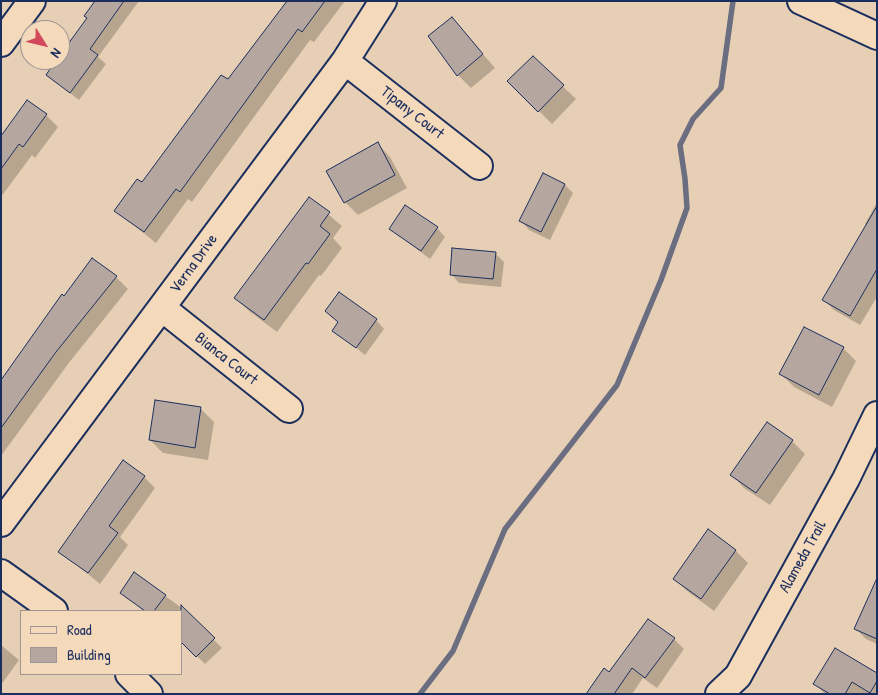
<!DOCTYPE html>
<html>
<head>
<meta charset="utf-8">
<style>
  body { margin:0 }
  #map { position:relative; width:878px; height:695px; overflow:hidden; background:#e7cfb5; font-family:"Patrick Hand",sans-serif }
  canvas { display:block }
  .frame { position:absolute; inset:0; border:2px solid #1b2f5e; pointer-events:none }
  .legend { position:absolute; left:20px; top:610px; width:162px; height:65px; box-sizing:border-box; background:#f4d9bb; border:1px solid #9d9596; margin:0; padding:6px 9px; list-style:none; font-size:15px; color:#1b2f5e }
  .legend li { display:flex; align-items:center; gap:10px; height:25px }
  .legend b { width:25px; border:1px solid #9d9596 }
  .north { position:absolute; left:20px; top:20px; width:50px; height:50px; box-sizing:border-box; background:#f4d9bb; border:1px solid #9d9596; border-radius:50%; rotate:126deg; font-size:14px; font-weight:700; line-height:20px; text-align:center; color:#1b2f5e }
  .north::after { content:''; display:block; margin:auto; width:18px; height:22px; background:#d1495b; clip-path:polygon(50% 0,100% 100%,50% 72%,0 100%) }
</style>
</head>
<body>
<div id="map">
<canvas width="878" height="695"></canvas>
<div class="frame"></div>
<ul class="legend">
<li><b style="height:6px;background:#f4d9bb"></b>Road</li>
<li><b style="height:14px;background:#b5a7a0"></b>Building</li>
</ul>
<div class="north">N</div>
</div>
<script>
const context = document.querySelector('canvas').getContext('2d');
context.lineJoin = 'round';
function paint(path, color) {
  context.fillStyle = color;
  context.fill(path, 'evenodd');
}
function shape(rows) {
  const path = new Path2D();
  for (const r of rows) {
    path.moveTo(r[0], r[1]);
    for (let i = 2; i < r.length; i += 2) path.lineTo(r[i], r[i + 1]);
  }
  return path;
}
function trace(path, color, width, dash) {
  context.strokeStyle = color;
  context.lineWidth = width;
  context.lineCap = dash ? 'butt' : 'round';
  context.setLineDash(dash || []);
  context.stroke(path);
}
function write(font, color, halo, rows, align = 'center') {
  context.font = font + ' "Patrick Hand",sans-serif';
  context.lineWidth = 5;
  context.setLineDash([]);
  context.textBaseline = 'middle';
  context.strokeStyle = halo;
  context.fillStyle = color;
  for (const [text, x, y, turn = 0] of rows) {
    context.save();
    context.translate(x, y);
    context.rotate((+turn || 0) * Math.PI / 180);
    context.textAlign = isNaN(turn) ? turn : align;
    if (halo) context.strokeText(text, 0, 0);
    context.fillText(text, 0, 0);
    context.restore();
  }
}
const shadow = shape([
  [96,1,139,1,98,57,106,64,79,100,47,75,60,60,60,57,88,18],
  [288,1,345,1,314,42,310,40,192,202,188,199,156,243,116,211,143,184,228,81],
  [452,19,495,68,471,88,458,75,429,36],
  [533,58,576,99,552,124,509,81],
  [46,115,58,127,35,158,32,155,1,197,1,138],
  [378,144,390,157,407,188,358,215,345,202,328,171],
  [544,175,565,185,573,193,550,240,529,230,521,221],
  [310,199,342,226,333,238,342,248,321,276,319,275,277,332,249,311,236,298],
  [877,202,877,297,860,325,834,310,824,300,867,226,865,224],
  [437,228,445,237,430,259,390,229],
  [495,253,504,262,501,287,459,283,451,274],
  [116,277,128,289,68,364,1,456,1,381,65,298],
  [326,311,376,320,384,329,365,355,334,330,339,323],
  [843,348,856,361,832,407,794,387,781,374],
  [156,402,201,409,214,422,208,460,163,453,150,440],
  [767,424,792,441,805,454,770,505,744,488,732,475],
  [144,477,155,488,120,537,128,545,100,584,60,551],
  [735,550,748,563,714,611,687,591,674,578],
  [135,574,183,609,222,648,205,664,181,641,181,611,144,611,121,592],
  [877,582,877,644,866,639,855,628],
  [674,639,684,649,657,688,643,678,632,694,587,694,610,674],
  [1,645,19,660,1,685],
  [877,674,877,694,825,694,815,684]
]);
const stream = shape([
  [420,694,453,651,505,529,617,385,661,280,687,208,685,179,680,145,693,119,721,88,733,1]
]);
const building = shape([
  [95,1,124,1,90,49,98,55,70,93,46,75,56,60,60,60,60,55,87,18,84,16,95,1],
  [287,1,325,1,302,32,298,29,180,192,176,189,144,232,114,211,137,179,142,182,221,75,228,79,287,1],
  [452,17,483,54,457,76,428,36,452,17],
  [533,56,564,85,538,112,507,81,533,56],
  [27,100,47,114,23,147,19,144,1,169,1,136,27,100],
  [378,142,395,175,344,203,326,171,378,142],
  [543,173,565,184,541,232,519,221,543,173],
  [309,197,330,212,320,226,330,234,308,264,306,263,264,320,234,298,309,197],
  [405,205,438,227,421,251,389,229,405,205],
  [877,206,877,269,850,316,822,300,877,206],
  [452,248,496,252,493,279,450,275,452,248],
  [92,258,117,276,56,352,1,428,1,380,62,294,64,296,92,258],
  [339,292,377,319,356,348,332,331,338,322,325,311,339,292],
  [804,327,844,347,819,395,779,374,804,327],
  [155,400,201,407,195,448,149,440,155,400],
  [767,422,793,440,756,493,730,475,767,422],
  [123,460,145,476,109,526,118,533,88,573,58,552,123,460],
  [708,529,736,550,701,599,673,579,708,529],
  [134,572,166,595,154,611,145,611,120,593,134,572],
  [877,578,877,639,854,629,877,578],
  [181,605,215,638,196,657,181,642,181,605],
  [648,619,675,638,645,678,632,668,614,694,586,694,604,668,609,672,648,619],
  [835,648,877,673,877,681,870,693,852,682,845,694,830,694,813,684,835,648]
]);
const minor = shape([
  [801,1,877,36],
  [1,43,32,1],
  [345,61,479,166],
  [162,308,289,409],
  [1,523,345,61,383,1],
  [1,573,54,611],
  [129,674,149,694],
  [719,694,738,676,846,479,877,415]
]);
const streetNames = [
  ["Tipany Court",412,113,38],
  ["Verna Drive",194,264,-54],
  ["Bianca Court",226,359,38],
  ["Alameda Trail",803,557,-61]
];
paint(shadow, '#0003');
trace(stream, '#6b6e80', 5.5);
paint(building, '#b5a7a0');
trace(building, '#1b2f5e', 1);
trace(minor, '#1b2f5e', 30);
trace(minor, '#f4d9bb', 26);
write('16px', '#1b2f5e', '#f4d9bb', streetNames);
</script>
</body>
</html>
